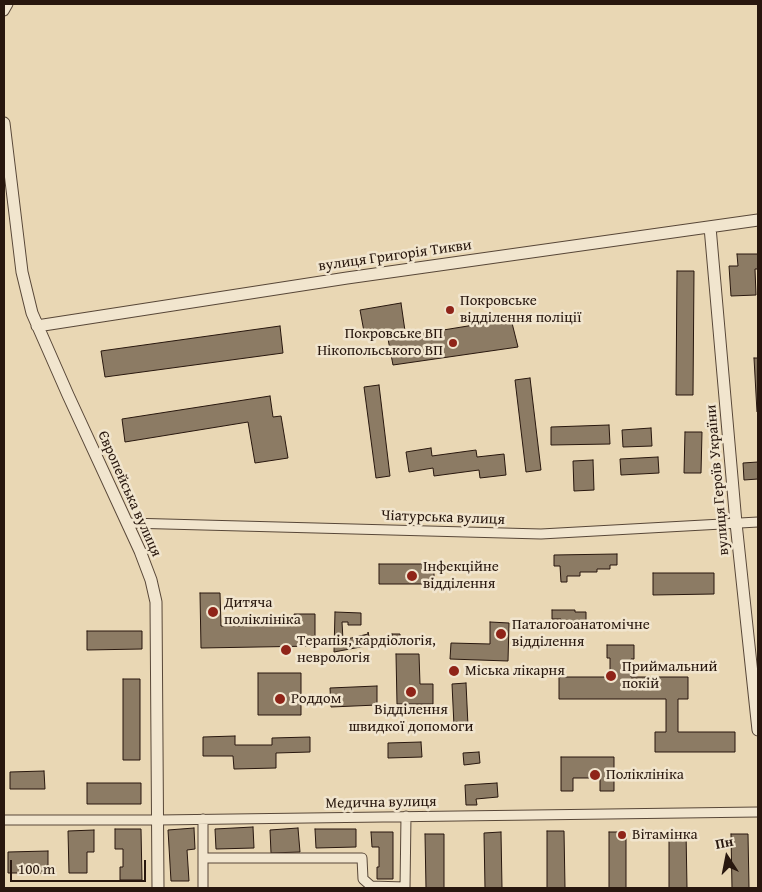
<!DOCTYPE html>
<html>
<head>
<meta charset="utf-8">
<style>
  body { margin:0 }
  #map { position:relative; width:762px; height:892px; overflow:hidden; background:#e9d7b4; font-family:"Gentium Book Plus",serif }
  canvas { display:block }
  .frame { position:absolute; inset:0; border:5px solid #28170e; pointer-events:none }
  .north { position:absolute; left:702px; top:832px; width:50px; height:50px; -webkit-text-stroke:4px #f1e5ce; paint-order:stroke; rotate:349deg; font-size:14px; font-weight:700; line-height:20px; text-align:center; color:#28170e }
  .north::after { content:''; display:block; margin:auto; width:18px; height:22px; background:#28170e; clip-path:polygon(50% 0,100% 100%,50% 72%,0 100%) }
  .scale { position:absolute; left:10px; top:860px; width:136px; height:22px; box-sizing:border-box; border:2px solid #28170e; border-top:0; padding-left:6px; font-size:15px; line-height:18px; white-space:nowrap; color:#28170e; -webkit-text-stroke:4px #f1e5ce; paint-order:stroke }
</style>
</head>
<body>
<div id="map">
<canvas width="762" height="892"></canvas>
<div class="frame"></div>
<div class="north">Пн</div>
<div class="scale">100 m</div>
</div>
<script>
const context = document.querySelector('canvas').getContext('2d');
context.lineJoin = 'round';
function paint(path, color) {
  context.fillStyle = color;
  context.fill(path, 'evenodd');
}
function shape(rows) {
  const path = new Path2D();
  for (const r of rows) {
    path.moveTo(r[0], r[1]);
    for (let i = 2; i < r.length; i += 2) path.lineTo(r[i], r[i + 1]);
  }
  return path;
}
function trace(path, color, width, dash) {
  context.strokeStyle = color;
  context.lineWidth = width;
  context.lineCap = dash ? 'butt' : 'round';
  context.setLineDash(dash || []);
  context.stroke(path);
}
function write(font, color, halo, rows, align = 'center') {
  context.font = font + ' "Gentium Book Plus",serif';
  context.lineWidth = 5;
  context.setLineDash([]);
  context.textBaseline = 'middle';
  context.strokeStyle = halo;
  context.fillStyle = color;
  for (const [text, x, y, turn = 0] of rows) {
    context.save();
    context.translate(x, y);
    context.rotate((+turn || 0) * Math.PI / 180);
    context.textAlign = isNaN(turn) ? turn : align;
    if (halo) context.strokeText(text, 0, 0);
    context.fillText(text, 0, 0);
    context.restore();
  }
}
const building = shape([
  [737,254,758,254,758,269,755,269,756,295,731,296,729,266,738,266,737,254],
  [677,271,694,271,693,395,676,395,677,271],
  [401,303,405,331,365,337,360,310,401,303],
  [511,319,518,347,393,365,388,339,511,319],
  [280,326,283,353,105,377,101,351,280,326],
  [754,358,758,358,758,412,757,412,754,358],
  [530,378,541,470,526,472,515,380,530,378],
  [379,385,390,476,376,478,364,387,379,385],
  [270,396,273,417,281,416,288,458,255,463,248,422,125,442,122,419,270,396],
  [609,425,610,444,551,445,551,427,609,425],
  [651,428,652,446,623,447,622,430,651,428],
  [685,432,702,432,701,473,684,473,685,432],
  [431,448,432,456,476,450,477,457,504,454,506,475,480,478,479,470,434,476,433,468,409,472,406,452,431,448],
  [658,457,659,473,621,475,620,459,658,457],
  [593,460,594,490,574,491,573,461,593,460],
  [758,462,758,479,744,480,743,463,758,462],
  [617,554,617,565,610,565,610,569,597,569,597,572,580,572,580,576,567,576,567,582,561,582,560,566,554,566,554,555,617,554],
  [379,564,434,564,434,584,379,584,379,564],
  [653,573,714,573,714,594,653,595,653,573],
  [200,593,220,593,221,626,294,625,294,614,315,614,315,646,201,648,200,593],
  [552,610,575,610,575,612,586,612,586,629,561,629,561,619,552,619,552,610],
  [335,612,361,613,361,625,348,625,348,622,342,622,343,640,368,634,368,632,371,645,334,652,335,612],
  [490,622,509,623,508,661,450,659,451,643,490,644,490,622],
  [87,631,142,631,142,649,87,650,87,631],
  [392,634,400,634,400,644,392,644,392,634],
  [607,645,634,645,634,659,631,659,631,677,688,677,688,699,678,699,678,732,735,732,735,752,655,752,655,732,666,732,666,699,559,699,559,677,610,677,610,658,607,658,607,645],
  [396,654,419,654,420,684,433,684,433,704,397,704,396,654],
  [258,673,301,673,301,715,258,715,258,673],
  [123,679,140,679,140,760,123,760,123,679],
  [466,683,468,726,454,726,452,684,466,683],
  [377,686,377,705,331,707,330,688,377,686],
  [235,736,235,745,272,745,272,738,310,737,310,752,276,753,276,768,234,769,233,756,203,756,203,737,235,736],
  [421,742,422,757,388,758,388,743,421,742],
  [479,752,480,763,464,765,463,753,479,752],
  [561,757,614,757,614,791,600,791,600,778,573,778,573,791,561,791,561,757],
  [44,771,45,789,10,789,10,772,44,771],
  [87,783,141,783,141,804,87,804,87,783],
  [497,783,498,797,476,799,477,805,466,805,465,785,497,783],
  [253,827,254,848,216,849,215,829,253,827],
  [194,828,195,849,187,850,189,881,171,881,168,830,194,828],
  [298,828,300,852,271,853,270,830,298,828],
  [115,829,141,829,142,880,120,880,120,867,123,867,123,849,115,849,115,829],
  [315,829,356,829,356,847,316,848,315,829],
  [94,830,94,852,87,852,87,873,69,873,68,831,94,830],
  [547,831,564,831,565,888,547,888,547,831],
  [669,831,686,831,687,888,669,888,669,831],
  [371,832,393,832,393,879,377,879,377,867,379,867,379,847,372,847,371,832],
  [501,832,502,888,485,888,484,833,501,832],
  [609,832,626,832,626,888,609,888,609,832],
  [425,834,444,834,444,888,426,888,425,834],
  [731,834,748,834,749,888,732,888,731,834],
  [48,851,48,873,8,873,8,852,48,851]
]);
const minor = shape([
  [4,11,8,4],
  [128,523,541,534,758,522],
  [203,819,203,888],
  [4,820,158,820,758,812],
  [203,858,362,858,363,879,371,886,405,887],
  [405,888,406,816]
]);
const tertiary = shape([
  [4,123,22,272,32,313,68,395,140,551,151,580,156,602,158,888],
  [710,227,736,523,758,730],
  [37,326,347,278,758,220]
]);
const markers = [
  [450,310,5,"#8f2418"],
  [453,343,5,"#8f2418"],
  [412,576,6,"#8f2418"],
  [213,612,6,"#8f2418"],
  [501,634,6,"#8f2418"],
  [286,650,6,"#8f2418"],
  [454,671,6,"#8f2418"],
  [611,676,6,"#8f2418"],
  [411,692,6,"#8f2418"],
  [280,699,6,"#8f2418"],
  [595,775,6,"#8f2418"],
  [622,835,5,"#8f2418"]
];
const streetNames = [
  ["вулиця Григорія Тикви",395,256,-8],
  ["вулиця Героїв України",718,480,-95],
  ["Європейська вулиця",129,494,66],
  ["Чіатурська вулиця",443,518,2],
  ["Медична вулиця",381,803,-1]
];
const poiNames = [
  ["Покровське",460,301],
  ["відділення поліції",460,318],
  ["Покровське ВП",443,334,"right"],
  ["Нікопольського ВП",443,351,"right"],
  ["Інфекційне",423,567],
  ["відділення",423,584],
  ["Дитяча",224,603],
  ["поліклініка",224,620],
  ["Паталогоанатомічне",512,625],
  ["відділення",512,642],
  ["Терапія, кардіологія,",297,641],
  ["неврологія",297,658],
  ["Приймальний",622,667],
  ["покій",622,684],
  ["Мiська лiкарня",465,671],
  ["Роддом",291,699],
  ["Відділення",411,710,"center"],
  ["швидкої допомоги",411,727,"center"],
  ["Поліклініка",606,775],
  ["Вітамінка",632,835]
];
paint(building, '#8c7b64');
trace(building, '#28170e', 1);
trace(minor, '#584738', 11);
trace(tertiary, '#584738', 13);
trace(minor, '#f1e5ce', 9);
trace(tertiary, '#f1e5ce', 11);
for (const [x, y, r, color] of markers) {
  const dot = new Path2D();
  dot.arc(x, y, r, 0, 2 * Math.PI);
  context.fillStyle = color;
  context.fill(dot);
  trace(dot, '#f1e5ce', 2);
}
write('15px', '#28170e', '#f1e5ce', streetNames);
write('15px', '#28170e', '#f1e5ce', poiNames, 'left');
</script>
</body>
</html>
